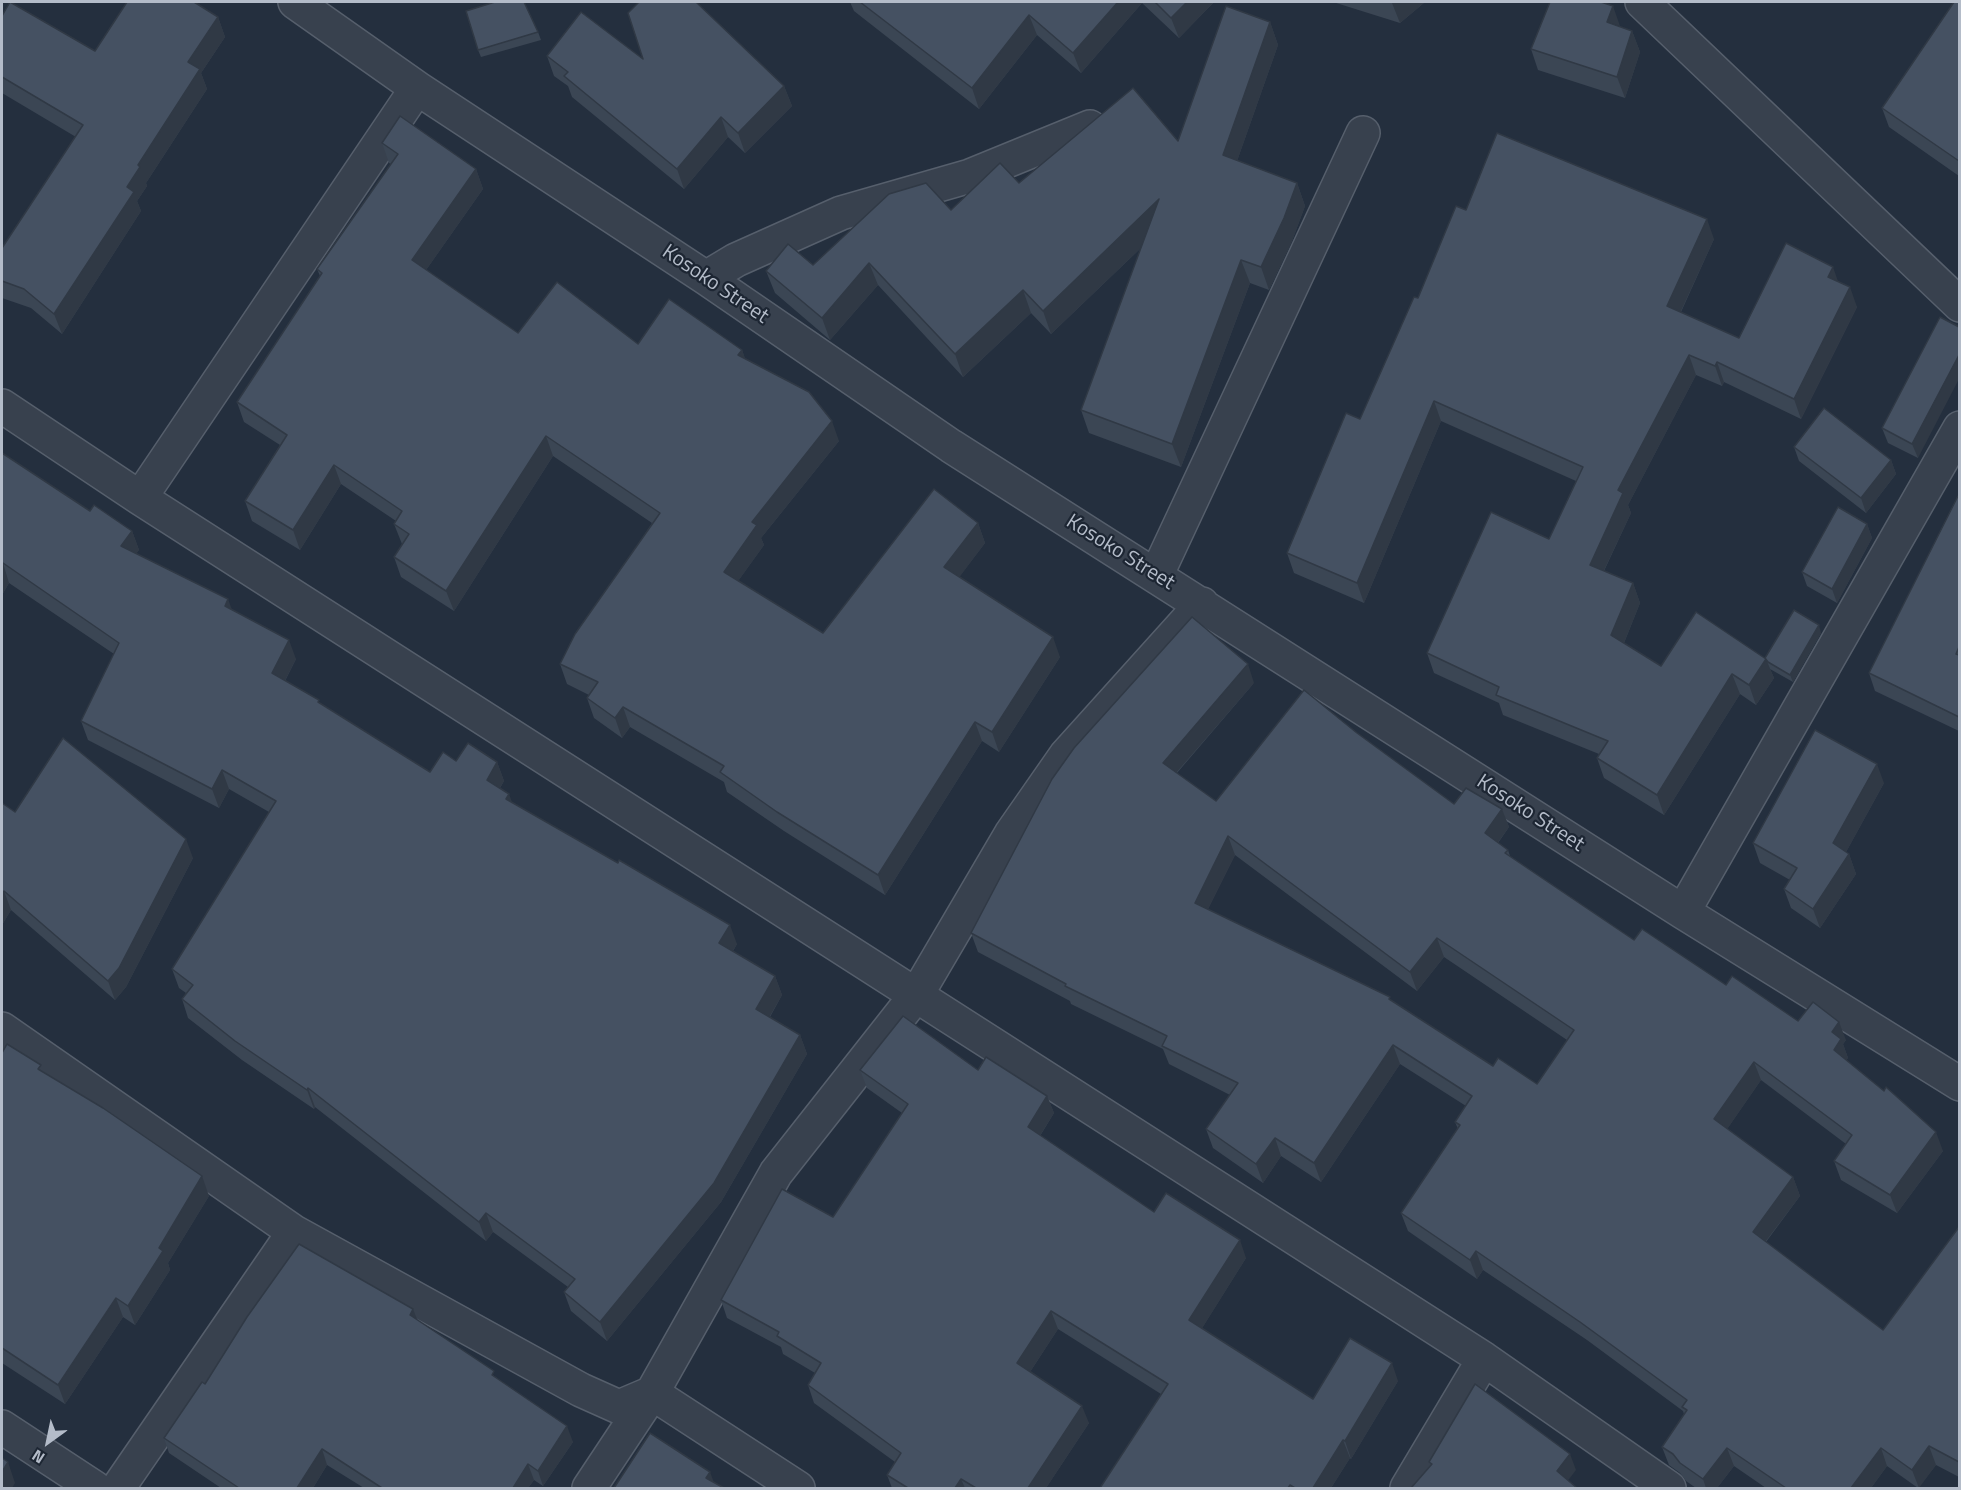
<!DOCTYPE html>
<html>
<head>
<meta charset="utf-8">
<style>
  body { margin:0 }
  #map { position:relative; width:1961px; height:1490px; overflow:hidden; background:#242f3e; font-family:"Titillium Web",sans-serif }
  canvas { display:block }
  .frame { position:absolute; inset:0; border:3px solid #b4bcc9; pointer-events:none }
  .north { position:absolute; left:18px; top:1412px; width:60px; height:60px; -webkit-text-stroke:4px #1d2633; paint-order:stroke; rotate:213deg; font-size:16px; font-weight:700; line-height:24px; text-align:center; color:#b4bcc9 }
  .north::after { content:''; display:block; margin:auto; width:21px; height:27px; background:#b4bcc9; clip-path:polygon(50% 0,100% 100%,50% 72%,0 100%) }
</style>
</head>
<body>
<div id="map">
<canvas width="1961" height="1490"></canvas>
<div class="frame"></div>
<div class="north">N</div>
</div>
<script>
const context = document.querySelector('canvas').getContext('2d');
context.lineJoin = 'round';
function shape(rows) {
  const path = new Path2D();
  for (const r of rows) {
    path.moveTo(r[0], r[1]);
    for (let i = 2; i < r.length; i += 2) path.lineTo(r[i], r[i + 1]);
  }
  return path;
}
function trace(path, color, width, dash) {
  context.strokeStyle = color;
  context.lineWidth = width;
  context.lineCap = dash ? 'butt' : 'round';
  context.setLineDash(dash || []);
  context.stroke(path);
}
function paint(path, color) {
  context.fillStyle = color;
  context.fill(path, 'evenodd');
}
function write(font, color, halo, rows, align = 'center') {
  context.font = font + ' "Titillium Web",sans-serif';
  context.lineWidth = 4.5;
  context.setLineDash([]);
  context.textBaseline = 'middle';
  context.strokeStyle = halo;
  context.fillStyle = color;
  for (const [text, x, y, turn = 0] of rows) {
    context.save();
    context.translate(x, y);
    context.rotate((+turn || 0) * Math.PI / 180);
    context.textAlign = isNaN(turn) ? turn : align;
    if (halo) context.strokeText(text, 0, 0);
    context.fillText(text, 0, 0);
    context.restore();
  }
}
const minor = shape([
  [295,2,417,88,706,278,951,446,1683,912,1960,1084],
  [1642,2,1960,305],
  [706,278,736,260,841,213,970,176,1090,127],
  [2,406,140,498,1484,1359,1669,1488],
  [140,498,417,88],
  [1156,576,1363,133],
  [1683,912,1960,428],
  [2,1029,294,1232,581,1390,619,1407,652,1393,798,1488],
  [2,1427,95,1488],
  [118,1488,294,1232],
  [589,1488,652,1393,776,1173,917,994,1011,834,1066,755,1202,604],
  [1407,1488,1484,1359]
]);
const wall = shape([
  [850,2,1214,2,1179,38,1142,3,1081,73,1037,35,979,109,854,11],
  [1333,2,1425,2,1400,23],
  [1959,2,1959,176,1889,127,1882,108],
  [2,16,95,51,218,17,225,37,201,73,207,89,146,183,147,186,137,201,141,211,62,334,31,308,2,298,2,248,76,137,2,93],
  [1270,22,1278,45,1237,161,1297,183,1305,206,1292,241,1269,290,1250,283,1181,467,1089,433,1081,410,1142,247,1051,334,1031,313,963,377,878,285,830,340,775,293,766,271,813,265,951,210,1178,141],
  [1620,27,1632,31,1640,52,1625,98,1538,70,1531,49],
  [538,32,541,40,481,57,478,50],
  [547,56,643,59,784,86,792,106,745,153,728,137,684,189,572,97,568,86,554,76],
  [382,143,476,169,483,189,426,270,518,333,638,344,742,350,745,359,839,441,761,538,764,545,738,581,823,633,978,523,985,543,959,577,1060,657,999,752,982,741,885,895,784,831,727,792,724,782,630,727,622,738,594,718,587,698,589,695,567,684,560,664,652,523,553,456,454,611,401,577,394,557,402,544,394,524,396,521,341,484,300,550,252,521,245,501,280,445,244,422,237,402,320,276,317,269,391,164,389,163],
  [1466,210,1714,239,1681,312,1739,338,1838,282,1857,307,1801,419,1724,382,1722,386,1696,375,1628,505,1631,513,1604,571,1633,583,1640,603,1624,643,1661,666,1765,658,1821,633,1793,682,1770,669,1774,678,1756,705,1740,694,1664,815,1604,778,1597,758,1599,754,1503,715,1499,703,1434,673,1427,653,1549,539,1576,481,1441,421,1364,603,1294,573,1287,553,1360,419,1418,298],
  [1940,317,1918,458,1888,443,1882,428],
  [1794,447,1891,460,1896,474,1866,513,1799,461],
  [2,453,90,511,132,531,139,550,136,553,233,611,296,659,285,681,430,772,456,761,497,762,504,781,500,788,512,803,737,944,733,951,775,976,782,995,770,1017,800,1035,807,1054,721,1202,607,1341,571,1311,564,1292,568,1287,493,1232,486,1241,315,1107,314,1109,242,1060,188,1018,182,999,186,993,179,988,172,969,269,812,229,789,219,808,88,740,81,721,114,654,9,583,2,595],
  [1959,496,1959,731,1875,691,1869,673],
  [1867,524,1872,538,1837,603,1807,586,1802,572],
  [1254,683,1177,773,1216,801,1357,733,1454,804,1502,809,1509,827,1498,843,1508,850,1510,856,1634,940,1798,1021,1846,1040,1843,1044,1848,1058,1846,1060,1943,1151,1897,1213,1841,1180,1834,1161,1846,1144,1761,1080,1727,1129,1793,1177,1800,1196,1766,1242,1883,1330,1959,1227,1959,1477,1936,1465,1918,1488,1887,1466,1871,1488,1766,1488,1734,1466,1717,1488,1696,1488,1686,1481,1680,1473,1669,1465,1662,1447,1684,1414,1683,1411,1587,1340,1483,1270,1477,1279,1408,1231,1401,1213,1458,1129,1455,1122,1466,1106,1400,1064,1321,1182,1281,1156,1263,1183,1213,1148,1206,1129,1230,1095,1169,1064,1163,1049,1071,1004,1070,1001,978,952,971,933],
  [1235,855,1417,991,1444,957,1567,1040,1537,1084,1493,1066,1391,1001,1208,909],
  [1884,783,1846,852,1849,854,1856,874,1820,928,1791,908,1784,889,1790,880,1760,863,1753,843],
  [2,803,15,812,193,858,126,987,115,1000,11,910,2,925],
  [2,1053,43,1071,209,1196,168,1263,170,1270,135,1325,123,1317,65,1404,2,1363],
  [860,1070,978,1070,1047,1096,1054,1113,1040,1136,1154,1212,1246,1258,1202,1328,1313,1399,1398,1381,1351,1459,1350,1458,1331,1488,1100,1488,1161,1394,1058,1329,1030,1372,1089,1423,1046,1488,892,1488,887,1475,895,1462,814,1403,808,1385,815,1373,783,1354,781,1347,727,1318,721,1300,833,1217,902,1113,867,1088],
  [418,1320,497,1378,573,1442,543,1486,534,1480,528,1488,364,1488,327,1465,313,1488,221,1488,169,1453,164,1438,205,1384]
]);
const shadedWall = shape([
  [1118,2,1142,2,1142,3,1081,73,1073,53],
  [1187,2,1214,2,1179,38,1171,18],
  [1394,2,1425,2,1400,23,1392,3],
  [1613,6,1620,26,1607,22],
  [1029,15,1037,35,979,109,972,88],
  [218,17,225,37,201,73,207,89,146,183,147,186,137,201,141,211,62,334,54,314,127,187,188,62],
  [1270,22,1278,45,1231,178,1223,155],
  [1632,31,1640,52,1625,98,1617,77],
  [784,86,792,106,745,153,738,133],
  [721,117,728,137,684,189,677,169],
  [476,169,483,189,419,280,412,260],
  [1297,183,1305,206,1292,241,1269,290,1261,267],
  [1159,199,1168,222,1051,334,1043,311],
  [1707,219,1714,239,1674,326,1667,306],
  [1241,260,1250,283,1181,467,1172,444],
  [869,263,878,285,830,340,822,318],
  [1833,267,1840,287,1828,277],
  [1850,287,1857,307,1801,419,1794,399],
  [1023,290,1031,313,963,377,955,354],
  [742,350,749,369,738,355],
  [1689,355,1696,375,1628,505,1631,513,1597,585,1590,565,1618,490],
  [1959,355,1959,379,1918,458,1912,444],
  [1717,362,1724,382,1722,386,1715,366],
  [1434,401,1441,421,1364,603,1357,583],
  [832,421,839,441,761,538,764,545,731,591,724,572,752,522],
  [546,436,553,456,454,611,446,591],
  [1891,460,1896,474,1866,513,1861,498],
  [334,465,341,484,300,550,293,530],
  [978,523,985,543,952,587,944,567],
  [1867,524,1872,538,1837,603,1832,589],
  [132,531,139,550,128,565,121,546],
  [3,563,9,583,2,595,2,565],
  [1633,583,1640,603,1619,655,1611,635],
  [228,599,235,618,225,606],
  [1819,625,1821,633,1793,682,1790,675],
  [1053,637,1060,657,999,752,992,732],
  [289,640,296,659,279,692,272,673],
  [1766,659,1774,678,1756,705,1749,685],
  [1248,664,1254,683,1169,781,1163,763],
  [1732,674,1740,694,1664,815,1657,795],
  [623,707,630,727,622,738,615,718],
  [975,722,982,741,885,895,878,875],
  [497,762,504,781,493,799,487,780],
  [1877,764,1884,783,1840,863,1833,843],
  [222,770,229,789,219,808,212,789],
  [509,794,516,813,506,799],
  [1502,809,1509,827,1491,852,1485,833],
  [1228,836,1235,855,1202,921,1195,903],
  [186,839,193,858,126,987,115,1000,108,981],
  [1849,854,1856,874,1820,928,1813,909],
  [4,891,11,910,2,925,2,895],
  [730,925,737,944,726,962,719,943],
  [1437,938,1444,957,1417,991,1410,972],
  [775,976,782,995,763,1028,756,1009],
  [1839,1022,1846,1040,1843,1044,1848,1058,1840,1069,1834,1050,1832,1032],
  [800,1035,807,1054,721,1202,607,1341,600,1322],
  [1393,1045,1400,1064,1321,1182,1314,1163],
  [1754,1062,1761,1080,1721,1138,1714,1119],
  [308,1088,315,1107,314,1109,307,1090],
  [1047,1096,1054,1113,1034,1145,1028,1127],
  [1936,1132,1943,1151,1897,1213,1890,1195],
  [1275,1138,1281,1156,1263,1183,1256,1164],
  [202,1176,209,1196,168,1263,170,1270,135,1325,128,1306,159,1248],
  [1793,1177,1800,1196,1759,1250,1753,1232],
  [486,1213,493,1232,486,1241,479,1222],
  [1240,1240,1246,1258,1196,1338,1189,1320],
  [1476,1251,1483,1270,1477,1279,1470,1260],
  [116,1298,123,1317,65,1404,58,1385],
  [413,1309,419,1324,410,1315],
  [1051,1311,1058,1329,1024,1381,1017,1363],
  [1392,1363,1398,1381,1351,1459,1345,1441],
  [1082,1406,1089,1423,1046,1488,1028,1488],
  [567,1426,573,1442,543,1486,538,1471],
  [1343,1440,1350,1458,1331,1488,1313,1488],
  [1929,1446,1936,1465,1919,1488,1912,1470],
  [1727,1448,1734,1466,1717,1488,1706,1488,1703,1479],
  [1881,1448,1887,1466,1871,1488,1851,1488],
  [322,1449,327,1465,313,1488,297,1488],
  [1570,1454,1576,1470,1563,1487,1557,1471],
  [8,1462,15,1483,12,1488,2,1488,2,1472],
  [528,1464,534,1480,528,1488,513,1488],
  [710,1472,716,1488,706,1478],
  [961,1479,965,1488,955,1488]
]);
const building = shape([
  [10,2,95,51,127,2,194,2,218,17,188,62,200,69,138,165,140,167,127,187,134,192,54,314,24,289,2,281,2,248,83,125,2,77,2,16,10,2],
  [495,2,524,2,538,32,478,50,466,11,495,2],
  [639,2,696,2,784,86,738,133,721,117,677,169,564,76,568,72,547,56,581,12,643,59,628,13,639,2],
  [860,2,1118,2,1073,53,1029,15,972,88,860,2],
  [1155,2,1187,2,1171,18,1155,2],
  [1550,2,1601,2,1613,6,1607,22,1632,31,1617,77,1531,49,1550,2],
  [1954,2,1959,2,1959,161,1882,108,1954,2],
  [1226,6,1270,22,1223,155,1297,183,1284,218,1261,267,1241,260,1172,444,1081,410,1159,199,1043,311,1023,290,955,354,869,263,822,318,766,271,788,244,813,265,889,194,926,183,951,210,1000,163,1019,183,1133,88,1178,141,1226,6],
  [400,116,476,169,412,260,518,333,557,282,638,344,669,299,742,350,738,355,809,392,832,421,752,522,757,525,724,572,823,633,934,489,978,523,944,567,1053,637,992,732,975,722,878,875,777,812,720,772,724,766,623,707,615,718,587,698,598,682,560,664,575,634,660,513,546,436,446,591,394,557,409,534,394,524,402,511,334,465,293,530,245,501,287,435,237,402,322,273,317,269,398,154,382,143,400,116],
  [1497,133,1707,219,1667,306,1739,338,1786,243,1833,267,1828,277,1850,287,1794,399,1717,362,1715,366,1689,355,1618,490,1623,493,1590,565,1633,583,1611,635,1661,666,1696,612,1766,659,1749,685,1732,674,1657,795,1597,758,1608,741,1496,695,1499,687,1427,653,1491,512,1549,539,1583,467,1434,401,1357,583,1287,553,1346,413,1360,419,1414,297,1418,298,1456,206,1466,210,1497,133],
  [1940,317,1959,327,1959,355,1912,444,1882,428,1940,317],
  [1824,408,1891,460,1861,498,1794,447,1824,408],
  [2,453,90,511,94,505,132,531,121,546,228,599,225,606,289,640,272,673,319,700,318,702,430,772,443,752,456,761,468,743,497,762,487,780,509,794,506,799,618,863,619,860,730,925,719,943,775,976,756,1009,800,1035,714,1183,600,1322,564,1292,575,1279,486,1213,479,1222,308,1088,307,1090,235,1041,182,999,193,985,172,969,276,801,222,770,212,789,81,721,119,643,3,563,2,565,2,453],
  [1958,496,1959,496,1959,647,1956,654,1959,655,1959,717,1869,673,1958,496],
  [1838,507,1867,524,1832,589,1802,572,1838,507],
  [1794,610,1819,625,1790,675,1768,662,1765,658,1794,610],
  [1192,617,1248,664,1163,763,1216,801,1304,690,1357,733,1454,804,1466,788,1502,809,1485,833,1508,850,1505,853,1634,940,1642,929,1726,985,1732,976,1798,1021,1813,1002,1839,1022,1832,1032,1841,1039,1834,1050,1884,1091,1886,1087,1936,1132,1890,1195,1834,1161,1852,1135,1754,1062,1714,1119,1793,1177,1753,1232,1883,1330,1959,1227,1959,1462,1929,1446,1912,1470,1881,1448,1851,1488,1786,1488,1727,1448,1703,1479,1680,1463,1673,1454,1662,1447,1687,1410,1682,1407,1687,1400,1580,1322,1476,1251,1470,1260,1401,1213,1460,1125,1455,1122,1472,1096,1393,1045,1314,1163,1275,1138,1256,1164,1206,1129,1238,1083,1162,1046,1167,1036,1065,986,1066,984,971,933,1052,779,1074,748,1192,617],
  [1228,836,1410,972,1437,938,1574,1030,1537,1084,1498,1058,1493,1066,1389,999,1390,997,1195,903,1228,836],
  [1815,730,1877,764,1833,843,1849,854,1813,909,1784,889,1797,868,1753,843,1815,730],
  [63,738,186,839,119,968,108,981,4,891,2,895,2,803,15,812,63,738],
  [903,1016,978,1070,986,1057,1047,1096,1028,1127,1154,1212,1166,1193,1240,1240,1189,1320,1313,1399,1350,1338,1392,1363,1345,1441,1343,1440,1313,1488,1295,1488,1290,1485,1288,1488,1100,1488,1168,1384,1051,1311,1017,1363,1082,1406,1028,1488,976,1488,961,1479,955,1488,908,1488,887,1475,901,1453,808,1385,821,1363,777,1336,779,1332,721,1300,782,1189,833,1217,908,1104,860,1070,903,1016],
  [7,1044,41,1065,38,1069,103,1108,202,1176,159,1248,163,1251,128,1306,116,1298,58,1385,2,1348,2,1053,7,1044],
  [299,1244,413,1309,410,1315,494,1371,492,1375,567,1426,538,1471,528,1464,513,1488,382,1488,322,1449,297,1488,239,1488,164,1438,202,1382,205,1384,247,1317,299,1244],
  [1475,1384,1570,1454,1557,1471,1577,1488,1411,1488,1432,1464,1429,1462,1475,1384],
  [650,1433,710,1472,706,1478,724,1488,614,1488,650,1433],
  [2,1458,8,1462,2,1472,2,1458]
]);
const streetNames = [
  ["Kosoko Street",715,285,34],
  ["Kosoko Street",1120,553,32],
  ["Kosoko Street",1530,814,33]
];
trace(minor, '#565f6c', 36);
trace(minor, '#38414e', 33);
paint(wall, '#3b4654');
paint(shadedWall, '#303945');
paint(building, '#455162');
trace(building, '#303945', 1.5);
write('21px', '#b4bcc9', '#1d2633', streetNames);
</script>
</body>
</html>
